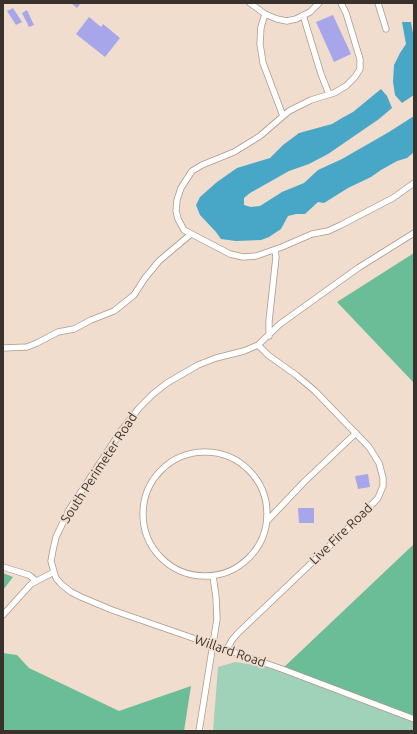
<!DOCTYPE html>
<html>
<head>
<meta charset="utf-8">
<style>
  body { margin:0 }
  #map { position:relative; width:417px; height:734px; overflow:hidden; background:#f0ddce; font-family:Ubuntu,sans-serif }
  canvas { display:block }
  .frame { position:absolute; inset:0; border:4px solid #39322c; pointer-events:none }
</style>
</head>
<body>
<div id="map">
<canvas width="417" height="734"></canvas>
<div class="frame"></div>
</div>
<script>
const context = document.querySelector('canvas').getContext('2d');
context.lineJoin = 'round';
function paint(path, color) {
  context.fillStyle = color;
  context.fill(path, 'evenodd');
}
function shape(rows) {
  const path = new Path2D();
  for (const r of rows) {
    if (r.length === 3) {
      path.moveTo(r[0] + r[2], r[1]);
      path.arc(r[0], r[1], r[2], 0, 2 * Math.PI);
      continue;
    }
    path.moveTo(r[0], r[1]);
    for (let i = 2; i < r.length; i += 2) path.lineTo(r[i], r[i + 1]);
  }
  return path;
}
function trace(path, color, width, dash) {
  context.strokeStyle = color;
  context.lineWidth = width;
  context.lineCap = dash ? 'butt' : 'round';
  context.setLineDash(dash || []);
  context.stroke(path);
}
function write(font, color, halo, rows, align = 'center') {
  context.font = font + ' Ubuntu,sans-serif';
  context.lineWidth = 3.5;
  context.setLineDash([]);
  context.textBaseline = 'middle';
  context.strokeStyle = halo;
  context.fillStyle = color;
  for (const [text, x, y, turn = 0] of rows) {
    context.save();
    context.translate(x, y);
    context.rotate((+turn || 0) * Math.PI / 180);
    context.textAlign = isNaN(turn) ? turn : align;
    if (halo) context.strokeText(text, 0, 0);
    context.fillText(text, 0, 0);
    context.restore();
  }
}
const green = shape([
  [235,662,282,669,414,717,414,731,213,731,218,667]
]);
const forest = shape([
  [414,253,414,383,337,302],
  [414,544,414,717,282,669],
  [3,573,13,577,3,590],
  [3,653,17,655,29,668,119,711,191,686,184,731,3,731]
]);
const water = shape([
  [402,22,411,22,414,39,414,95,402,103,395,95,393,82,394,65,400,53,406,44],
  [381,89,387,96,392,108,379,119,328,154,309,164,289,171,250,193,244,198,244,205,251,207,260,206,282,192,304,183,318,170,342,159,389,132,414,116,414,152,407,158,397,161,381,170,371,177,348,188,324,203,318,202,305,214,296,214,288,216,281,229,269,237,261,240,236,241,221,239,216,232,200,215,196,205,200,197,217,182,237,168,270,158,283,145,299,133,332,124,342,118,353,112]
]);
const building = shape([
  [71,3,81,3,77,8],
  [13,8,22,22,16,25,7,11],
  [27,10,34,25,29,27,22,13],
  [333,15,351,54,334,62,316,22],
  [89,17,101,27,103,24,120,38,105,57,76,34],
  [368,474,370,487,358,489,355,476],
  [298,508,314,508,314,523,299,523]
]);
const service = shape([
  [250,3,265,14,277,19,287,21,296,19,310,12,319,3],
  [341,3,346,13,360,59,360,69,355,77,346,86,334,93,311,100,289,111,260,136,234,152,202,165,192,171,181,188,177,200,176,211,178,219,184,230,230,254,243,257,256,256,282,247,312,234,328,231,341,225,393,198,414,183],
  [378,3,386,29],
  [265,14,261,27,260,44,263,63,283,116],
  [303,15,321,74,329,94],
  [269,336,269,321,276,257,275,250],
  [3,348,27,347,37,343,58,332,74,329,91,320,114,311,134,295,145,278,159,261,191,234],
  [205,514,62],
  [267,521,304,482,356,433],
  [3,567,29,575,35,580],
  [54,572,56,578,61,584,71,592,81,597,112,610,282,669,414,719],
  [3,615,31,584,54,572,51,561,53,550,56,537,69,510,121,431,139,408,153,394,167,383,198,365,216,358,244,351,258,345,280,324,358,268,414,233],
  [227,649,232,640,238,633,363,514,378,498,383,486,383,478,379,463,369,447,315,391,296,375,268,355,258,345],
  [199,731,217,619,216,597,213,576]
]);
const streetNames = [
  ["South Perimeter Road",99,468,-57],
  ["Live Fire Road",341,534,-44],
  ["Willard Road",230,651,19]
];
paint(green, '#a0d2b9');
paint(forest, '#6abd97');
paint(water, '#48a6c6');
paint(building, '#a7a6eb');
trace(service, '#aa998b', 7);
trace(service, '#fff', 5.5);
write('13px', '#39322c', '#f0ddce', streetNames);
</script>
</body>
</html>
